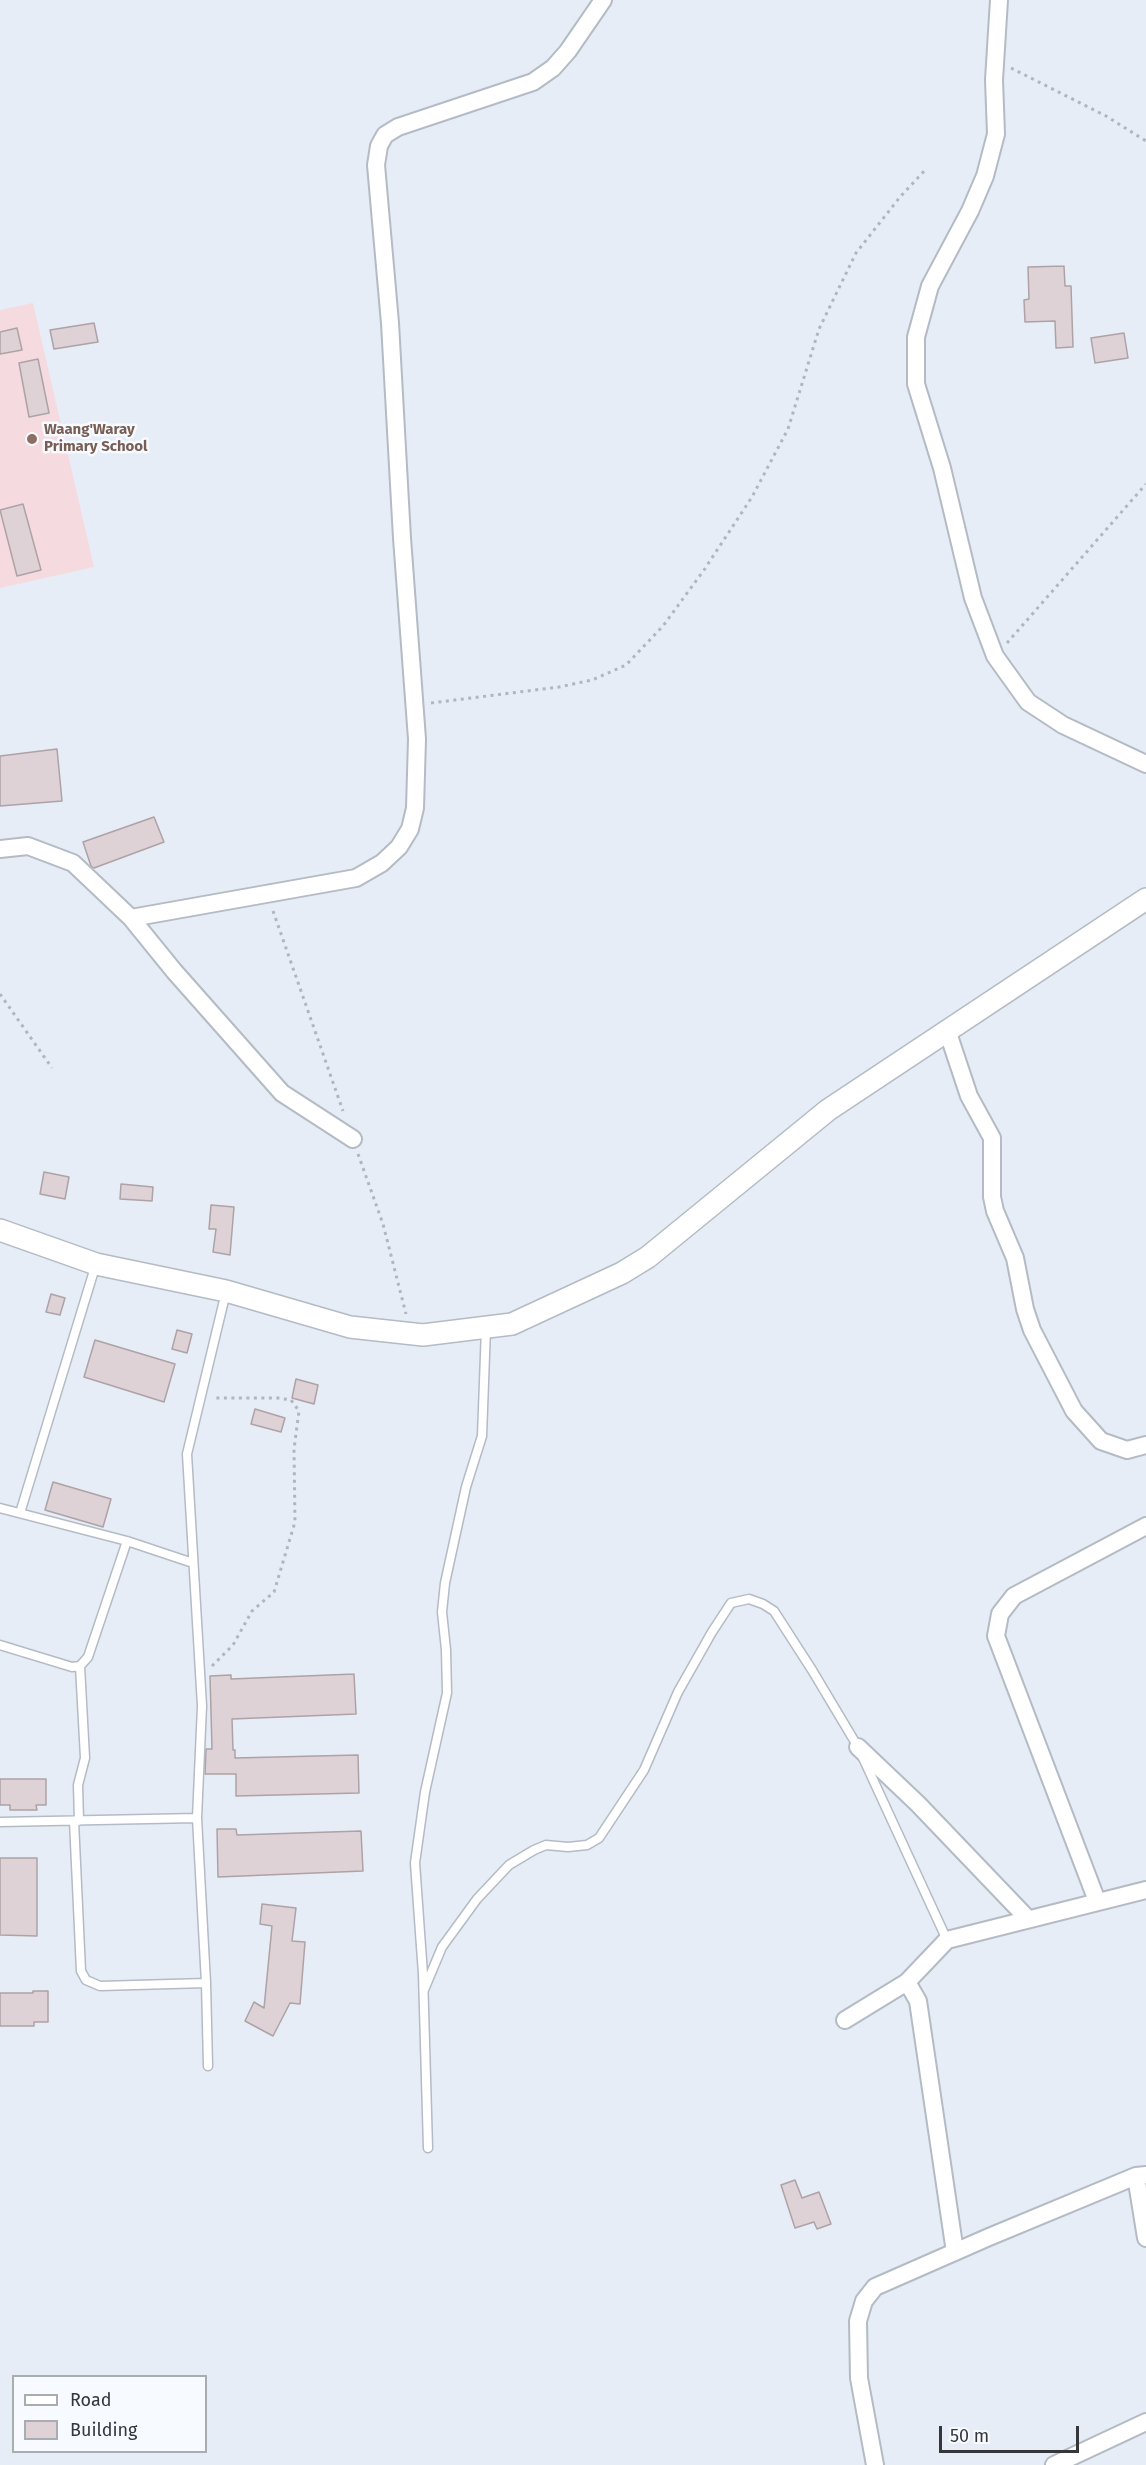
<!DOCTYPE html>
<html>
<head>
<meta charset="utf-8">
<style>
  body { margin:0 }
  #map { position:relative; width:1146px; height:2465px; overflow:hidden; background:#e6edf6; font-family:"Fira Sans",sans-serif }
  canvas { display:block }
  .legend { position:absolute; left:12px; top:2375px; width:195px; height:78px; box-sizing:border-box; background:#f7fafe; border:2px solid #a9acb0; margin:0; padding:8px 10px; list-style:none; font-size:18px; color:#35373b }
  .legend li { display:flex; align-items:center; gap:12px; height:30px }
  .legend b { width:30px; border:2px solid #a9acb0 }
  .scale { position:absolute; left:939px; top:2426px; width:140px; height:27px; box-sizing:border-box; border:3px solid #35373b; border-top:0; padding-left:8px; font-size:18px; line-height:21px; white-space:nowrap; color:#35373b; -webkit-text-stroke:4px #f7fafe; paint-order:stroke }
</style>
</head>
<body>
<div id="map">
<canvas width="1146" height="2465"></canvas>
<ul class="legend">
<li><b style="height:8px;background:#fff"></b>Road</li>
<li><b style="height:16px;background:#dfd2d6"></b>Building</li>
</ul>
<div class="scale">50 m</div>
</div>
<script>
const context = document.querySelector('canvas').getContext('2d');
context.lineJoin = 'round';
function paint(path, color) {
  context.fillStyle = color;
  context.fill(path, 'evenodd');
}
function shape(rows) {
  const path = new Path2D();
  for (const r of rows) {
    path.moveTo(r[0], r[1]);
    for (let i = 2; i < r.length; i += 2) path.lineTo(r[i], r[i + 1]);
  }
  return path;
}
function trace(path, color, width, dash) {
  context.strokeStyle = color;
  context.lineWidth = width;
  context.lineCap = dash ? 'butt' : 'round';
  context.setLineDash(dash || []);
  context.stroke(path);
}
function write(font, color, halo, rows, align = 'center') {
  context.font = font + ' "Fira Sans",sans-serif';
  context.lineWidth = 5;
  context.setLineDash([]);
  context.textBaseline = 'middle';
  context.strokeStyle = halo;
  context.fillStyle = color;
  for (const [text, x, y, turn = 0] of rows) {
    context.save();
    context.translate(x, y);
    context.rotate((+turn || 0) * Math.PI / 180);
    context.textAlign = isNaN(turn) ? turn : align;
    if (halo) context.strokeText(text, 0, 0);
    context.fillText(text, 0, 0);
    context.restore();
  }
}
const education = shape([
  [33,303,94,567,0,588,0,310]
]);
const building = shape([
  [1064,266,1065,286,1071,286,1073,347,1056,348,1055,321,1025,322,1024,300,1029,299,1028,267,1064,266],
  [94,323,98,342,54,349,50,330,94,323],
  [17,328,22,350,0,354,0,332,17,328],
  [1124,333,1128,358,1095,363,1091,338,1124,333],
  [38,359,49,413,29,417,19,363,38,359],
  [23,504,41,570,17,576,0,510,23,504],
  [57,749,62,801,0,806,0,756,57,749],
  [154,817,164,842,94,868,91,866,83,842,154,817],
  [44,1172,69,1177,65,1199,40,1194,44,1172],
  [121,1184,153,1187,152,1201,120,1199,121,1184],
  [211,1205,234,1207,230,1255,213,1252,216,1229,209,1229,211,1205],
  [51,1294,65,1298,60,1315,46,1312,51,1294],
  [177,1330,192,1334,187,1353,172,1349,177,1330],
  [95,1340,175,1364,164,1402,84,1377,95,1340],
  [296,1379,318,1385,314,1404,292,1398,296,1379],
  [255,1409,285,1418,281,1432,251,1424,255,1409],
  [53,1482,111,1499,103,1527,45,1510,53,1482],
  [354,1674,356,1714,232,1719,233,1750,235,1750,235,1758,358,1755,359,1793,236,1796,236,1774,205,1774,206,1749,212,1749,210,1676,231,1675,231,1679,354,1674],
  [0,1779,46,1779,46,1805,36,1805,37,1810,10,1810,10,1805,0,1805,0,1779],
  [217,1829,236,1829,237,1835,361,1831,363,1871,218,1877,217,1829],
  [0,1858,37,1858,37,1936,0,1935,0,1858],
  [262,1904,296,1908,292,1941,305,1942,300,2004,290,2003,273,2036,245,2021,254,2002,264,2008,272,1926,260,1924,262,1904],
  [33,1991,48,1991,48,2022,34,2022,34,2026,0,2026,0,1993,33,1993,33,1991],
  [795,2180,802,2198,819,2192,831,2224,817,2229,814,2222,795,2228,781,2185,795,2180]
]);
const path = shape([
  [1011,68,1106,116,1146,141],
  [1007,643,1146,484],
  [431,703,559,687,592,680,626,665,663,626,704,570,752,497,788,429,819,329,856,253,900,197,926,169],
  [273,911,343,1111],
  [0,994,52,1068],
  [358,1154,383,1224,406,1314],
  [212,1666,233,1645,252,1611,274,1592,295,1522,294,1449,299,1411,291,1400,278,1398,212,1398]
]);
const service = shape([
  [0,1508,127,1541,193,1563],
  [20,1513,96,1264],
  [0,1645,72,1667,80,1666,88,1657,127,1541],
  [74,1821,81,1971,86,1980,100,1986,206,1983],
  [79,1821,78,1785,85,1758,80,1666],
  [0,1822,197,1818],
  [424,1990,442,1947,477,1899,509,1865,534,1850,546,1845,568,1847,587,1845,599,1838,644,1770,678,1692,712,1632,731,1603,749,1599,763,1604,774,1611,812,1670,858,1747,947,1940],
  [208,2066,206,1983,197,1818,202,1706,187,1454,226,1292],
  [428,2148,423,1974,415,1863,425,1792,447,1693,446,1650,442,1612,445,1583,466,1487,482,1436,486,1328]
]);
const minor = shape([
  [999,0,994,80,996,134,985,176,970,211,930,286,916,337,916,384,942,468,973,598,995,656,1028,702,1063,725,1146,764],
  [0,849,28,846,73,863,131,918,174,971,282,1093,353,1139],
  [131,918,356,878,382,863,399,847,410,829,415,808,417,739,402,538,390,323,376,165,379,146,385,135,398,127,533,82,553,68,568,51,603,0],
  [947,1030,969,1096,992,1138,992,1197,995,1211,1015,1258,1025,1309,1032,1330,1074,1411,1101,1441,1127,1450,1146,1445],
  [858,1747,918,1804,1028,1919],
  [1097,1901,996,1636,1000,1614,1014,1596,1146,1526],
  [907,1982,918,2001,955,2252],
  [845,2020,907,1982,947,1940,1146,1890],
  [1136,2176,1146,2238],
  [875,2465,859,2378,858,2321,864,2301,875,2287,989,2237,1136,2176,1146,2175],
  [1054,2465,1146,2422]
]);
const tertiary = shape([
  [0,1230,96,1264,226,1291,350,1327,423,1335,512,1324,622,1273,648,1257,828,1110,1146,899]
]);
const markers = [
  [32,439,6,"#8d6e63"]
];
const educationNames = [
  ["Waang'Waray",44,430],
  ["Primary School",44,447]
];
paint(education, '#f5dbdf');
paint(building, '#dfd2d6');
trace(building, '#ada2a5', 1.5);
trace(service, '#b4bbc4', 11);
trace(minor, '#b4bbc4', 20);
trace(tertiary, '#b4bbc4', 24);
trace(path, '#b1b6be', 3, [3, 4.5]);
trace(service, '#fff', 8);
trace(minor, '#fff', 16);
trace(tertiary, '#fff', 21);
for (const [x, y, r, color] of markers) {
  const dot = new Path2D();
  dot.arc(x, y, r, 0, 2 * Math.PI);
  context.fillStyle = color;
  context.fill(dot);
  trace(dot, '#f7fafe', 2);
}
write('bold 15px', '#785e54', '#f7fafe', educationNames, 'left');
</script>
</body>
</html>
